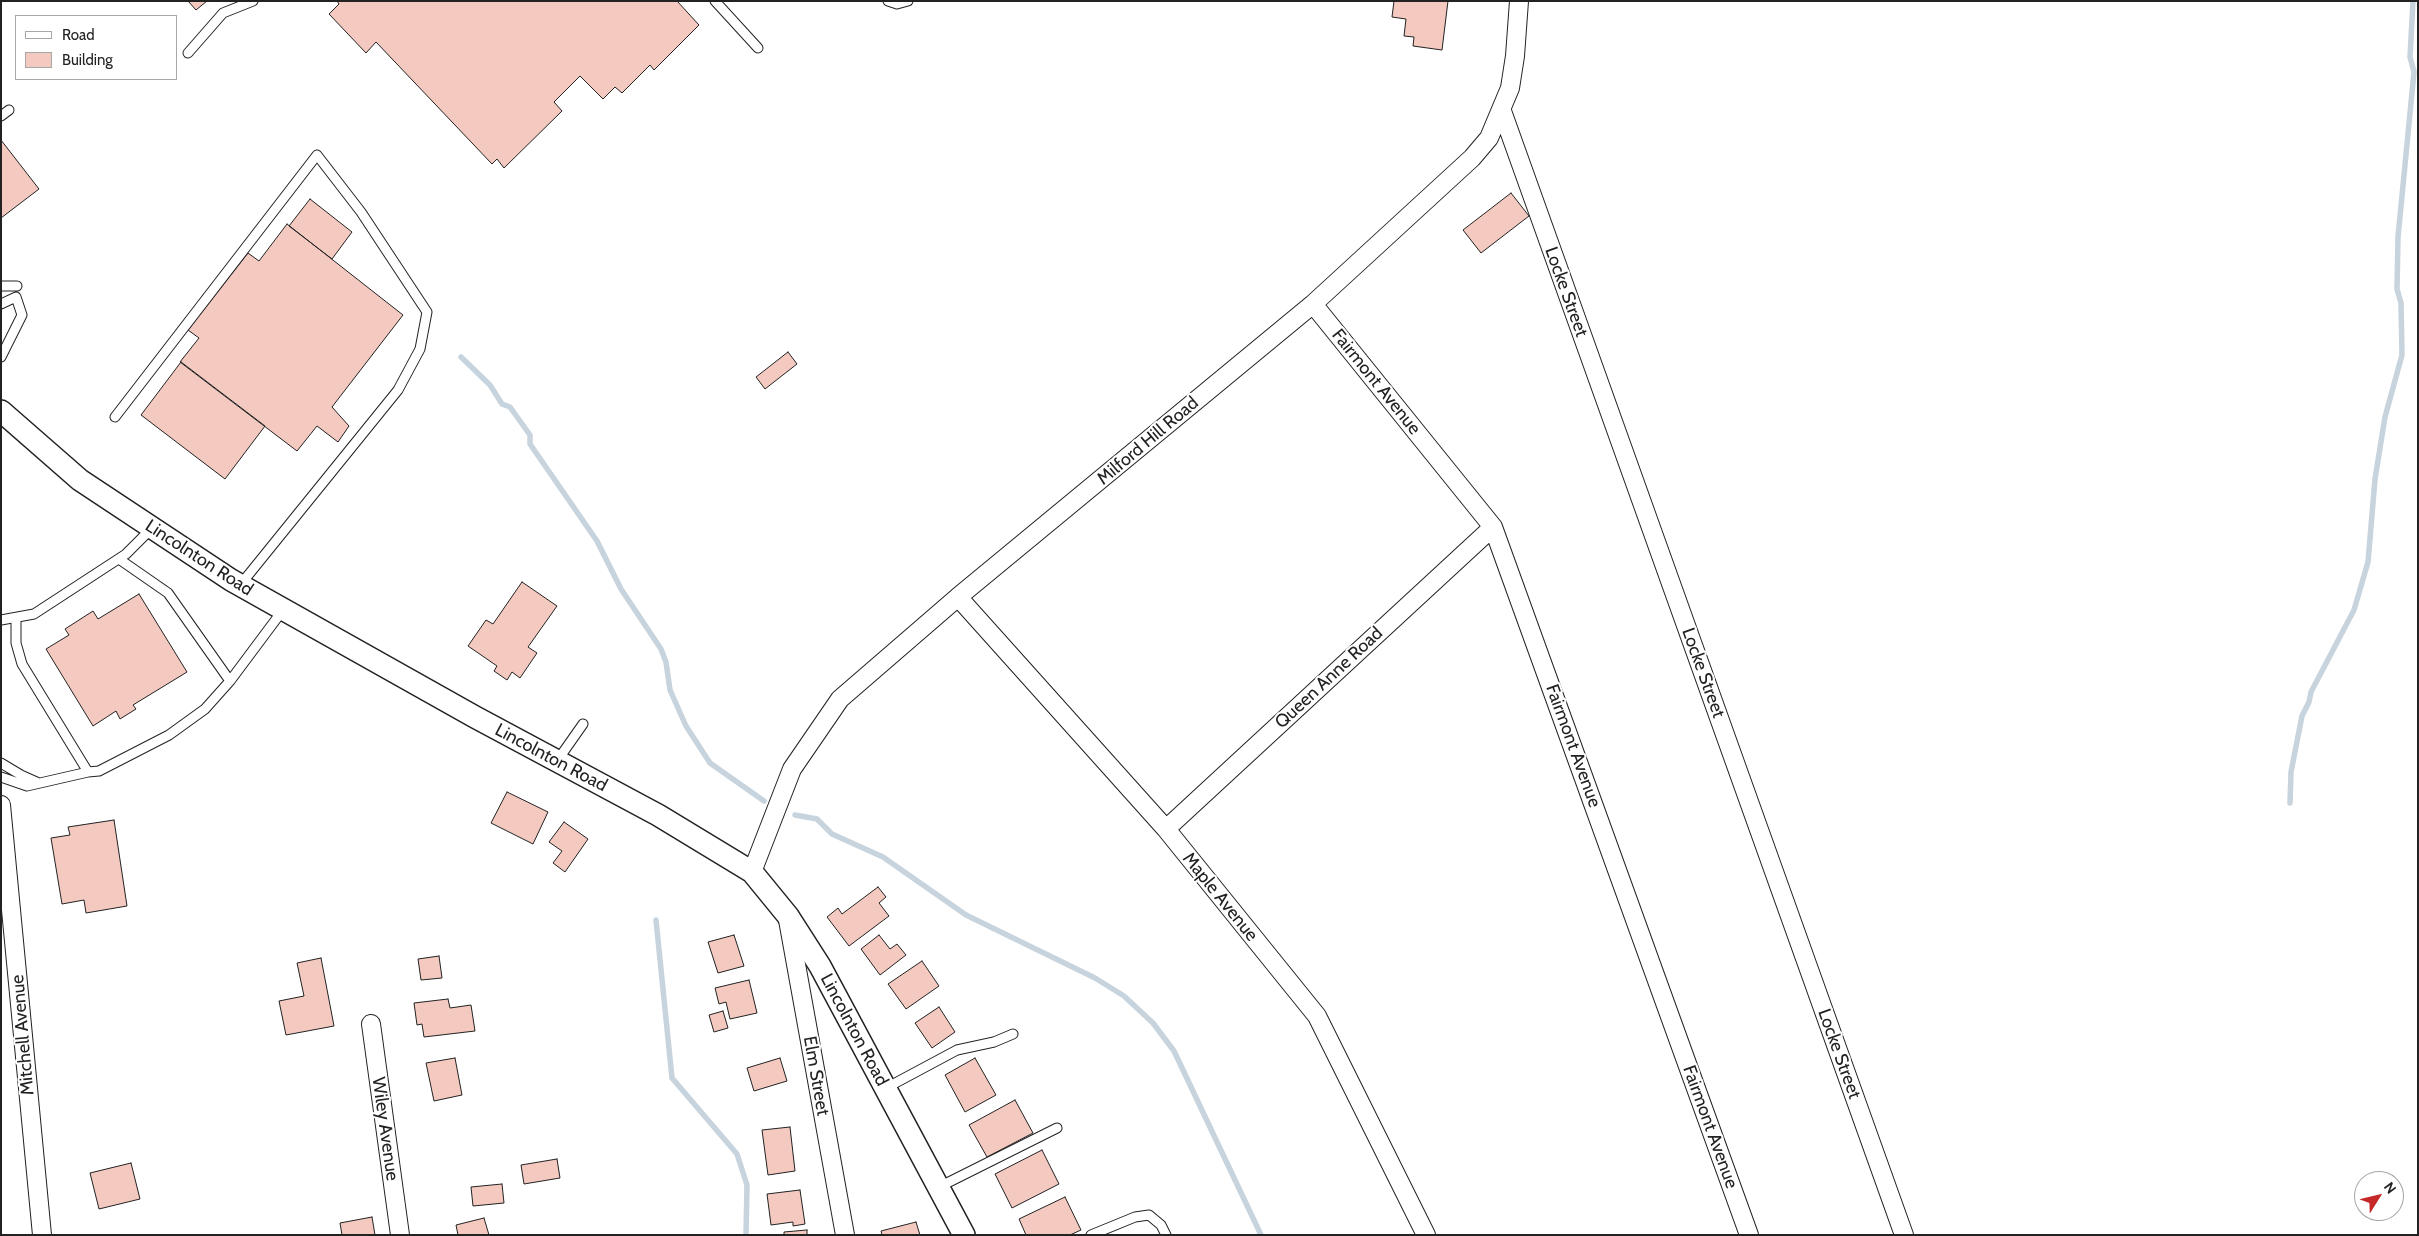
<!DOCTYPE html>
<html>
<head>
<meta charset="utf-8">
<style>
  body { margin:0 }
  #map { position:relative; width:2419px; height:1236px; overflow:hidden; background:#fff; font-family:Cabin,sans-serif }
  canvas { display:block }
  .frame { position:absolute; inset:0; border:2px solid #222; pointer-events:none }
  .legend { position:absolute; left:15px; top:15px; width:162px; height:65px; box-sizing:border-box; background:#fff; border:1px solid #a7a7a7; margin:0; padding:6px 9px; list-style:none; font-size:15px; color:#222 }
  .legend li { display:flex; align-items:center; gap:10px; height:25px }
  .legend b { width:25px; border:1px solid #a7a7a7 }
  .north { position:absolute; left:2354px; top:1171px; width:50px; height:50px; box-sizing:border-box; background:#fff; border:1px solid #a7a7a7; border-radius:50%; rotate:54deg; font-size:14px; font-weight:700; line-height:20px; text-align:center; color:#222 }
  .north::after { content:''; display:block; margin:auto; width:18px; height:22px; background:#c62828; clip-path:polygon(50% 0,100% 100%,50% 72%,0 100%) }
</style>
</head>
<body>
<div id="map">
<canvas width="2419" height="1236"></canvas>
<div class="frame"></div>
<ul class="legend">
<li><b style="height:6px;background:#fff"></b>Road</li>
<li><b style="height:14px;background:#f3c9c0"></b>Building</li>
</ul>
<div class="north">N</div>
</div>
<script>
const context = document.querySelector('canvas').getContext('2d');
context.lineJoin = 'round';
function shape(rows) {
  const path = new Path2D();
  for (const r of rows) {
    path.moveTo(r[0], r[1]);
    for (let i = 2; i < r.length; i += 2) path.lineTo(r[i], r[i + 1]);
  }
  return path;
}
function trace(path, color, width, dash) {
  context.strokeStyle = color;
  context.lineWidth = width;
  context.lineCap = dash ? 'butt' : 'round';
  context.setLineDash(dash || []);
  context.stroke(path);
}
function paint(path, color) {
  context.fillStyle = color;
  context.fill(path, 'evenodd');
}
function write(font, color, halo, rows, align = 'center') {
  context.font = font + ' Cabin,sans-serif';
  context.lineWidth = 4;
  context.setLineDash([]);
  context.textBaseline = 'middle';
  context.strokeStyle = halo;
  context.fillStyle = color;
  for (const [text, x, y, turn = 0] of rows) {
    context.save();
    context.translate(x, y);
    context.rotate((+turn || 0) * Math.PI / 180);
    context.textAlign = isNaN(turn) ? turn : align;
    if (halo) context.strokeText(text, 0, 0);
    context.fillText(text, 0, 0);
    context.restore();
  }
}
const stream = shape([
  [461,357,490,385,502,404,510,407,530,435,530,444,597,541,621,589,661,649,666,662,670,690,686,726,710,763,764,801],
  [2290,803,2291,772,2302,716,2309,702,2311,692,2354,610,2368,562,2375,479,2385,417,2402,355,2401,303,2397,289,2398,237,2414,72,2410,57,2413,1],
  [795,815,817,819,832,834,883,857,966,915,1095,978,1124,996,1153,1023,1174,1051,1261,1235],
  [656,920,672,1078,737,1154,747,1185,746,1235]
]);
const building = shape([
  [188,1,207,1,196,10,188,1],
  [337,1,677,1,699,25,654,70,650,65,622,93,615,87,603,99,580,76,554,102,562,111,504,168,497,159,492,164,376,42,366,53,329,14,339,4,337,1],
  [1394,1,1448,1,1442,50,1413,46,1414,37,1404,36,1406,19,1392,17,1394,1],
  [1,140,39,189,1,218,1,140],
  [1511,193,1529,216,1481,253,1463,230,1511,193],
  [310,199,352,232,332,259,289,226,310,199],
  [287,224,403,315,332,407,349,426,338,442,317,426,297,451,180,362,199,338,188,330,248,253,259,261,287,224],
  [788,352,797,364,765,389,756,377,788,352],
  [181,362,265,426,225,479,141,415,181,362],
  [522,582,557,606,528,647,537,653,520,678,512,672,507,680,494,671,497,666,468,646,486,620,493,624,522,582],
  [139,594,187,672,133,705,136,709,120,719,116,711,93,726,46,649,69,635,65,629,93,611,98,619,139,594],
  [507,792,548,812,533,844,491,823,507,792],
  [114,820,127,906,86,913,84,900,62,904,51,838,70,835,68,827,114,820],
  [564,822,588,839,565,872,553,863,562,851,549,842,564,822],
  [878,887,886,897,879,903,889,916,849,946,827,917,838,908,842,914,878,887],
  [734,935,744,966,718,973,708,942,734,935],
  [879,935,890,949,897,944,906,955,880,975,861,949,879,935],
  [439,956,442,978,421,980,418,959,439,956],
  [321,958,334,1026,286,1035,279,1001,304,996,297,963,321,958],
  [922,961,939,986,906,1009,888,984,922,961],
  [749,980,757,1013,730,1019,726,1002,719,1004,715,988,749,980],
  [448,999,450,1008,471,1005,475,1031,424,1037,422,1024,417,1025,414,1003,448,999],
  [939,1007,955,1032,932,1048,915,1023,939,1007],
  [723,1011,728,1028,714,1032,709,1015,723,1011],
  [455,1058,462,1095,434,1101,426,1063,455,1058],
  [780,1058,787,1081,754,1091,747,1068,780,1058],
  [975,1058,996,1095,965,1112,945,1075,975,1058],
  [1015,1100,1033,1133,987,1157,969,1125,1015,1100],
  [790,1127,795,1171,768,1175,762,1130,790,1127],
  [1042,1150,1059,1184,1012,1208,995,1174,1042,1150],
  [557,1159,560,1178,524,1184,521,1165,557,1159],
  [131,1163,140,1199,99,1209,90,1173,131,1163],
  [502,1184,504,1203,473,1206,471,1187,502,1184],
  [800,1190,805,1224,793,1226,793,1222,771,1225,767,1194,800,1190],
  [1065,1197,1081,1230,1070,1235,1026,1235,1019,1219,1065,1197],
  [372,1217,375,1235,342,1235,340,1223,372,1217],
  [484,1218,489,1235,458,1235,456,1225,484,1218],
  [916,1222,920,1235,882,1235,881,1231,916,1222],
  [807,1230,807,1235,784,1235,784,1232,807,1230]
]);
const service = shape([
  [715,1,758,48],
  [888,1,897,4,908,1],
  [188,53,223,13,253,1],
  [1,116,9,110],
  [1,286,17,286],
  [1,304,16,297,22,315,1,357],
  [115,417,317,155,361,212,427,312,420,349,398,390,241,584],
  [119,559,168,593,230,681],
  [16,618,16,643,22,664,88,772],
  [1,620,34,614,126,554,152,528],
  [557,761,583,724],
  [1,763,21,775,39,783],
  [1,777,27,786,88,772,99,771,169,735,205,709,230,681,283,610],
  [886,1088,957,1050,994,1042,1013,1034],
  [939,1187,1057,1128],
  [1091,1235,1135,1217,1149,1215,1161,1225,1166,1235]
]);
const minor = shape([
  [1502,111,1904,1235],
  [1313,304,1493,527,1749,1235],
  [958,597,1166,829,1317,1016,1426,1235],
  [1,805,42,1235],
  [1166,829,1493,527],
  [752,872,792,769,840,699,958,597,1313,304,1472,158,1489,138,1510,88,1515,56,1519,1],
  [788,920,845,1235],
  [371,1024,400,1235]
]);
const tertiary = shape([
  [1,411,80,480,231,580,475,717,658,815,752,872,788,916,820,966,964,1235]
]);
const streetNames = [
  ["Locke Street",1566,292,70],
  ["Fairmont Avenue",1376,382,51],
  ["Milford Hill Road",1148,441,-40],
  ["Lincolnton Road",199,558,33],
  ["Locke Street",1703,673,70],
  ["Queen Anne Road",1329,678,-43],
  ["Fairmont Avenue",1573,746,70],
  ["Lincolnton Road",551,758,28],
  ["Maple Avenue",1220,897,51],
  ["Lincolnton Road",854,1030,62],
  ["Mitchell Avenue",23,1035,-95],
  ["Locke Street",1839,1054,70],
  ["Elm Street",816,1076,80],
  ["Fairmont Avenue",1710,1127,70],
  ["Wiley Avenue",385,1129,82]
];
trace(stream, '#c7d3dd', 5.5);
paint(building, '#f3c9c0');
trace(building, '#222', 1);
trace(service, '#222', 11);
trace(minor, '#222', 20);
trace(tertiary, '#222', 24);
trace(service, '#fff', 9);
trace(minor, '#fff', 18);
trace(tertiary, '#fff', 21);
write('18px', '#222', '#fff', streetNames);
</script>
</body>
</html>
